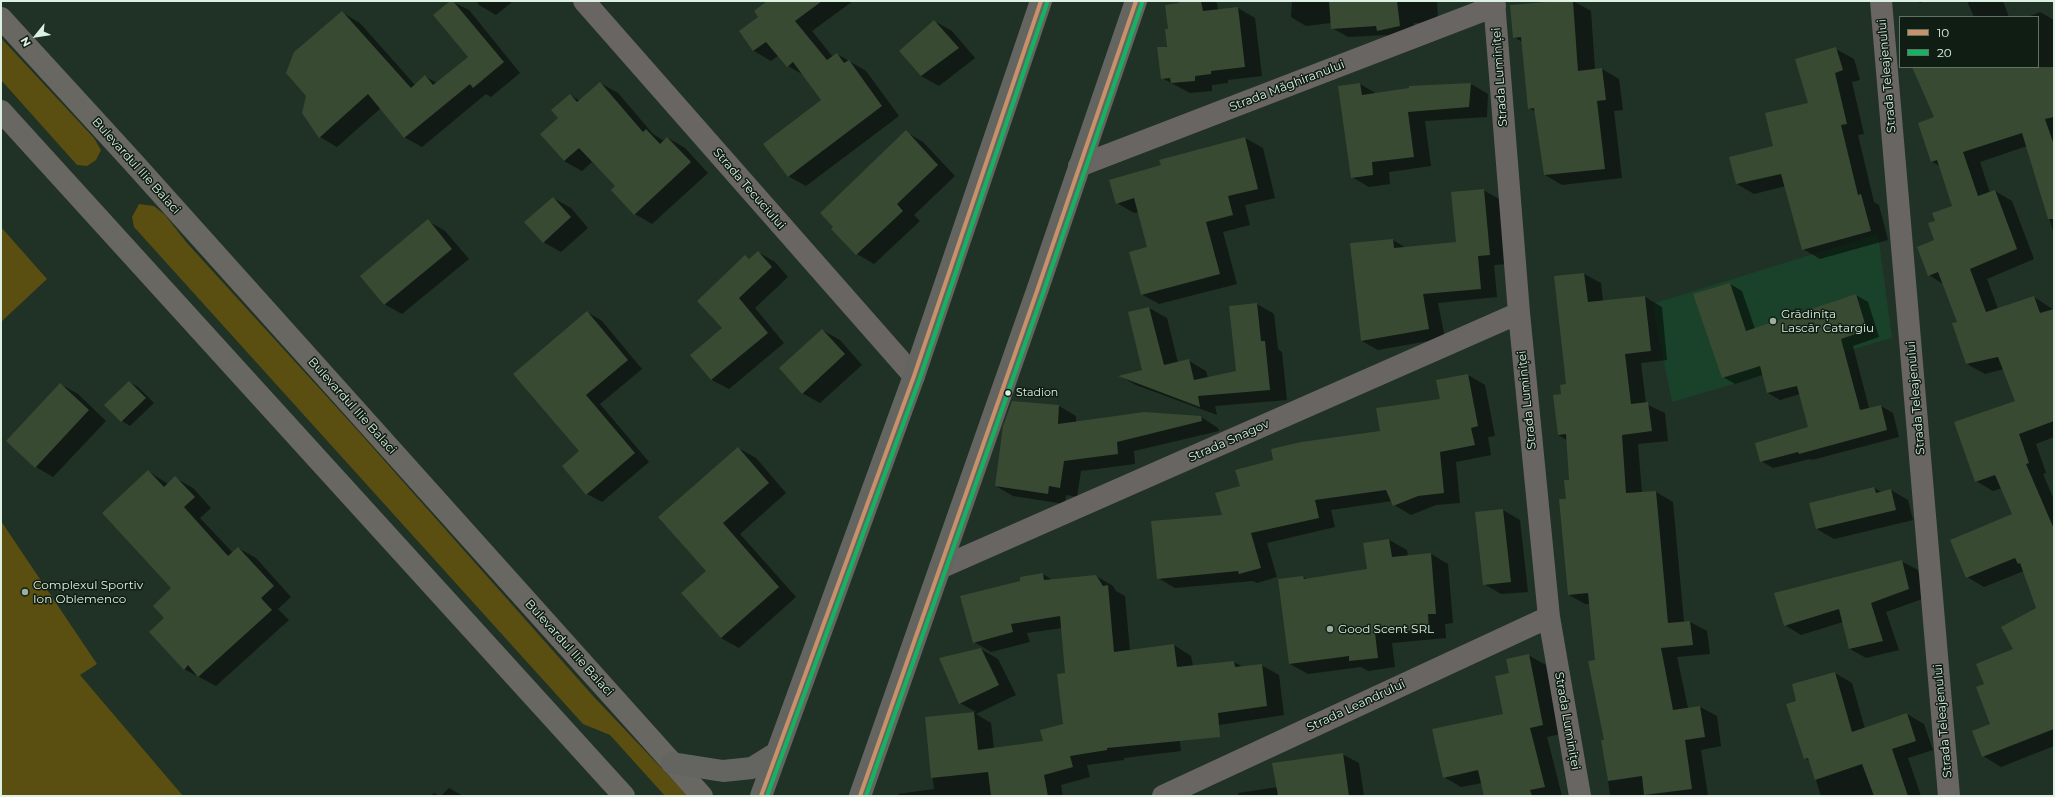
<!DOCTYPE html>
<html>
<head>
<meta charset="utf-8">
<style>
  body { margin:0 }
  #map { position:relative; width:2055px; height:797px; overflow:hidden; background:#203126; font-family:Montserrat,sans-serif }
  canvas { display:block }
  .frame { position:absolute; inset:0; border:2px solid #ddf1e2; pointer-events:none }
  .legend { position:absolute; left:1899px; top:16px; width:140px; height:52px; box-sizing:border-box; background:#0f1d13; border:1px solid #617266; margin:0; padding:5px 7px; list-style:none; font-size:12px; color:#ddf1e2 }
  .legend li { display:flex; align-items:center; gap:8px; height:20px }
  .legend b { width:20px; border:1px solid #617266 }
  .north { position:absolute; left:16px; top:16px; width:40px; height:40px; -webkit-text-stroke:3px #0f1d13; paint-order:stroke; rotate:240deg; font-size:11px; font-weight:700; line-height:16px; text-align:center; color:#ddf1e2 }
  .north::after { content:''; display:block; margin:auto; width:14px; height:18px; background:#ddf1e2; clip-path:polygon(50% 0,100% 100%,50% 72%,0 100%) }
</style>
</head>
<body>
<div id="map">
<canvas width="2055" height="797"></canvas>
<div class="frame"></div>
<ul class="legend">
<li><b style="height:5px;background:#c7916a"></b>10</li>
<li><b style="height:5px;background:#13b361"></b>20</li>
</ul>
<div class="north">N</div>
</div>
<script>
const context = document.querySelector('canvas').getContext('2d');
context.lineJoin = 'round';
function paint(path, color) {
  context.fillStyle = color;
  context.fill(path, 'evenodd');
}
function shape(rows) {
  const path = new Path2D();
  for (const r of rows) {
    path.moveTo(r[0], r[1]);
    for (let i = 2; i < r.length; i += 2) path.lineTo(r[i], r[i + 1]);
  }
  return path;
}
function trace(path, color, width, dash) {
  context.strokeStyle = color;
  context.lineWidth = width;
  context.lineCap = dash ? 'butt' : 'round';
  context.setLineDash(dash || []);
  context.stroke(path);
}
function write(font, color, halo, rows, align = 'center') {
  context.font = font + ' Montserrat,sans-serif';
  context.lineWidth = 3;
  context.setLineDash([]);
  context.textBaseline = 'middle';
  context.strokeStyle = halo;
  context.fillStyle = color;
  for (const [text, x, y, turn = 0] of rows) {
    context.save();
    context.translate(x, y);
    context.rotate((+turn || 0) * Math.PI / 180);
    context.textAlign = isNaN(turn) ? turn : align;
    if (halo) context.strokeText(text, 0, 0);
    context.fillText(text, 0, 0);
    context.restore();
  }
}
const built = shape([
  [1878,234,1892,338,1672,402,1652,304]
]);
const green = shape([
  [1,38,94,138,101,150,96,160,87,166,77,165,1,80],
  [139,204,154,206,165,215,187,243,360,433,594,697,688,796,665,796,610,735,583,724,134,227,132,217],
  [1,227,47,279,1,322],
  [1,521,97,664,80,675,183,796,1,796]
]);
const shadow = shape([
  [451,1,469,10,520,73,491,97,486,94,422,147,404,137,381,108,337,147,320,137,343,13,360,23,415,85,426,77,437,83,469,57],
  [476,1,513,1,496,15,479,5],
  [769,1,853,1,812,31,833,57,837,54,866,71,899,116,806,186,788,176,822,100,804,75,788,66,779,55,771,61,754,51,740,32,760,17],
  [1179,1,1214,1,1217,3,1218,10,1238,8,1255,18,1262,76,1228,80,1228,83,1212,85,1212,91,1190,93,1162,78,1169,30,1180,4],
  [1292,1,1437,1,1438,22,1414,23,1415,35,1394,39,1386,35,1348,37,1332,28,1331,23,1306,26,1291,17],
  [1573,1,1591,11,1595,70,1602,69,1619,79,1623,110,1614,111,1622,178,1562,185,1545,175,1536,112,1529,108,1522,42,1514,37,1512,6],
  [1917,1,1925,1,1920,3],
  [1967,1,2003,1,2009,17,1974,17],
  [2040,12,2054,20,2054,234,2027,146,1980,162,1990,193,1995,191,2012,201,2034,259,1987,279,1998,309,2034,297,2054,310,2054,437,2036,444,2046,473,2043,474,2054,500,2054,746,2001,767,1983,756,1992,724,1986,684,2014,650,2038,608,2024,571,1984,587,1967,577,2014,515,2002,488,1993,491,1976,481,2016,402,2004,369,1985,374,1967,364,1958,322,1943,284,1929,275,1935,241,1936,221,1954,206,1941,167,1931,161,1936,118,1913,67,2038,67,2038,17,2028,17],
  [934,21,952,31,975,58,939,86,921,76],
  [1836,49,1854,59,1860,80,1852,82,1864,134,1858,135,1874,202,1879,205,1888,240,1820,259,1803,249,1786,186,1754,194,1737,184,1774,147,1809,104],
  [600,83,618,93,653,134,664,141,668,138,685,148,708,173,652,224,635,214,616,186,592,162,582,171,564,161,541,134,560,118,570,95,580,101],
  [1360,84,1377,94,1471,84,1488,94,1487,117,1425,121,1431,166,1389,172,1390,184,1369,187,1352,177,1339,87],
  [906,132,923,142,955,176,914,215,920,221,874,264,857,254,832,229],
  [1245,138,1263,148,1275,198,1245,205,1250,225,1223,232,1237,284,1159,304,1141,294,1148,248,1139,212,1134,213,1117,203],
  [1483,190,1499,199,1506,264,1494,265,1497,297,1438,303,1445,338,1378,350,1362,341,1351,244,1393,240,1406,248,1457,243],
  [553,198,571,208,588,228,561,252,543,242],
  [428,221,445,231,469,259,402,314,384,304],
  [758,252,775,262,788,277,755,308,784,343,729,389,712,380,691,355,723,328,745,256,750,259],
  [1584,274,1601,283,1603,301,1645,297,1662,307,1667,360,1641,363,1646,404,1665,413,1668,441,1638,444,1642,493,1656,492,1673,502,1684,622,1690,622,1707,631,1710,654,1677,657,1688,708,1700,707,1717,716,1721,746,1701,750,1708,796,1610,796,1603,741,1605,741,1590,604,1585,604,1569,595,1567,500,1570,480,1567,440,1558,435,1562,395,1567,385,1555,277],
  [1730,284,1742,291,1755,329,1856,295,1868,302,1879,337,1853,346,1869,408,1881,406,1893,413,1899,437,1812,460,1810,459,1773,468,1761,461,1809,428,1800,394,1780,400,1768,393,1763,375,1735,384,1723,377,1695,295],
  [1257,304,1274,314,1278,349,1282,352,1287,400,1215,406,1217,415,1136,385,1120,376,1144,371,1149,308,1167,318,1178,363,1189,361,1206,371,1208,378,1237,372],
  [587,312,602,321,642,369,600,404,649,462,602,502,587,494,580,451],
  [822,330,840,340,862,365,820,403,802,393],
  [1468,375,1485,385,1495,436,1488,437,1491,455,1456,462,1460,503,1436,505,1411,515,1394,505,1392,501,1331,510,1335,527,1267,543,1277,577,1257,583,1253,581,1175,588,1158,578,1223,516,1241,486,1381,432,1441,399],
  [129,382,138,387,154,403,130,426,122,421],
  [60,384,78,394,106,421,53,477,36,467,7,441],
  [1059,406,1076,416,1076,422,1201,417,1218,428,1219,431,1134,451,1135,464,1081,471,1077,497,1066,495,1065,504,1013,496,996,486],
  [738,448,756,458,786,493,740,534,796,597,739,648,721,638,708,571],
  [148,471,168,484,175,478,193,488,211,508,200,518,233,553,238,548,256,558,291,597,278,609,289,620,216,686,184,669,165,618,173,588],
  [1874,488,1881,492,1891,490,1908,500,1913,520,1834,539,1817,529],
  [1503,510,1520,520,1528,592,1501,594,1484,584],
  [1389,540,1407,550,1408,556,1431,554,1448,564,1453,623,1445,624,1446,638,1392,643,1395,667,1368,671,1361,667,1308,674,1290,664,1279,580,1303,577,1307,579,1369,570],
  [1901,561,1918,570,1925,598,1886,612,1899,650,1866,658,1850,649,1843,622,1801,635,1785,625],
  [1043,574,1052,580,1096,576,1113,586,1116,591,1125,596,1130,651,1174,645,1191,656,1193,666,1234,662,1243,667,1261,665,1279,675,1284,715,1219,725,1202,715,1173,689,1181,751,1124,758,1124,760,1087,765,1090,777,1061,785,1063,796,898,796,898,794,934,789,926,718,976,712,960,703,981,649,998,659,1016,695,976,714,991,723,994,749,1044,742,1064,725,1066,674,1062,628,1027,633,1030,642,991,652,974,642,1021,581],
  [1528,655,1546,665,1560,734,1547,737,1562,796,1485,796,1482,783,1461,787,1444,777,1504,714],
  [1835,673,1852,683,1865,729,1907,714,1924,724,1933,750,1908,758,1921,796,1821,796,1810,761,1805,758,1798,702],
  [1342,754,1359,763,1364,796,1239,796,1238,793,1278,787],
  [449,788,463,796,441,796],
  [434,793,440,796,430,796]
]);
const building = shape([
  [450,1,453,1,504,62,473,88,470,84,404,138,368,94,319,138,302,113,306,96,286,73,294,52,342,11,411,88,425,75,433,85,468,57,433,15],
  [767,1,822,1,795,21,827,60,837,53,844,63,849,60,882,106,788,177,763,144,821,100,793,62,787,67,766,42,753,51,739,31,758,17,754,11],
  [1178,1,1201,1,1203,11,1238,7,1245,67,1211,71,1211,74,1195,76,1195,81,1171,83,1170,78,1161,79,1157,47,1167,47,1165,29,1168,29,1165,5,1179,3],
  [1329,1,1397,1,1400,26,1377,31,1376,26,1331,29],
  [1559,1,1573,1,1578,71,1602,68,1606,100,1597,101,1605,169,1544,175,1534,108,1528,109,1521,37,1513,38,1510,5],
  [934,20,959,48,921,76,899,51],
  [1836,47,1843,70,1835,73,1847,124,1841,125,1858,195,1861,194,1871,231,1802,250,1781,174,1736,184,1729,157,1773,146,1765,113,1808,103,1795,59],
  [1912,67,2054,67,2054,117,2045,119,2054,145,2054,219,2048,219,2022,133,1963,152,1978,196,1995,190,2017,249,1970,269,1986,312,2034,296,2040,313,2054,309,2054,421,2019,434,2029,463,2026,464,2054,529,2054,729,1982,757,1972,731,1990,724,1976,687,1984,684,1976,664,2013,649,2001,627,2036,608,2020,563,2018,564,2015,558,1966,578,1950,540,2012,514,1995,475,1975,482,1954,422,2015,401,1998,357,1966,364,1952,323,1957,322,1938,272,1928,276,1917,247,1934,240,1928,223,1935,221,1932,213,1952,206,1937,160,1931,162,1918,123,1934,117],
  [600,82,643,132,646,129,660,144,667,137,691,162,634,215,611,190,615,186,579,148,564,161,540,134,558,118,551,110,570,94,577,102],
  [1360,83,1362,95,1409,88,1409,86,1471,83,1469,107,1408,112,1414,157,1372,162,1373,175,1351,178,1338,86],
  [906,130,938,165,897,204,903,211,856,255,831,229,833,227,820,213],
  [1245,137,1258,189,1228,196,1233,215,1206,222,1220,274,1141,295,1129,252,1147,247,1134,198,1116,204,1109,180,1161,165,1159,160],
  [1484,189,1490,255,1478,256,1481,289,1423,294,1429,329,1361,341,1350,243,1393,239,1394,248,1456,242,1451,192],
  [553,197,571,217,543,243,524,222],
  [428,219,452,249,384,305,360,276],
  [758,251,772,267,739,298,768,333,711,380,690,355,722,328,697,301,745,255,749,259],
  [1584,273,1588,302,1645,296,1651,351,1625,354,1631,404,1648,402,1652,431,1622,435,1626,493,1656,491,1668,623,1690,621,1693,645,1661,648,1673,710,1700,706,1705,737,1685,740,1692,789,1644,795,1642,776,1608,781,1601,740,1604,740,1588,661,1595,660,1588,593,1568,595,1559,499,1566,499,1564,480,1569,480,1566,434,1558,435,1553,395,1561,394,1560,385,1566,384,1554,276],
  [1730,283,1746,331,1856,294,1867,330,1841,339,1860,410,1881,405,1887,430,1799,454,1798,452,1760,462,1755,443,1808,427,1797,386,1767,393,1760,366,1722,378,1693,294],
  [1257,303,1261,341,1265,341,1270,390,1198,396,1200,407,1118,376,1142,370,1128,312,1149,307,1164,365,1189,359,1194,380,1236,371,1229,306],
  [587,311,628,360,586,395,635,453,586,495,562,466,579,451,513,374],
  [822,329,845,354,802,394,779,368],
  [1468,374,1478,426,1471,428,1475,445,1440,452,1444,493,1418,496,1393,506,1386,490,1315,500,1319,518,1251,533,1261,568,1239,574,1238,571,1157,579,1151,521,1222,515,1215,493,1240,486,1235,470,1273,460,1271,449,1301,442,1380,431,1376,408,1440,399,1436,380],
  [129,381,146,398,121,422,104,405],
  [60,383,89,410,35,468,6,441],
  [1012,401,1059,405,1058,424,1144,412,1201,416,1202,421,1117,442,1118,454,1064,461,1060,488,1049,486,1048,494,995,486,1003,426],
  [738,447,769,483,723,523,779,587,721,638,681,593,706,571,658,517],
  [148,470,164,487,175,476,195,497,184,507,228,556,238,547,274,586,261,598,272,610,198,677,188,665,184,670,149,632,164,618,153,606,171,588,102,513],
  [1874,487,1876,493,1891,489,1896,510,1816,529,1809,503],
  [1503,509,1511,582,1483,585,1475,512],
  [1389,539,1392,557,1431,553,1436,614,1428,614,1429,629,1375,633,1378,658,1349,661,1349,656,1289,664,1278,579,1303,576,1304,579,1367,569,1363,543],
  [1902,560,1909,589,1871,603,1883,641,1849,649,1839,609,1784,626,1774,593],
  [1043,573,1044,580,1096,575,1103,586,1108,585,1114,652,1174,644,1177,667,1234,661,1235,667,1262,664,1267,706,1218,713,1220,737,1107,748,1107,750,1070,756,1073,767,1044,775,1048,796,991,796,988,772,931,778,925,717,974,712,978,750,1043,741,1040,730,1063,724,1057,674,1065,673,1060,616,1011,624,1013,632,973,643,960,596,1020,581,1020,577],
  [981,648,999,685,959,704,939,658],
  [1529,654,1543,725,1530,728,1545,787,1530,790,1532,796,1484,796,1478,770,1443,778,1432,729,1503,714,1495,676,1509,673,1506,659],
  [1835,672,1852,732,1907,713,1916,741,1892,749,1908,796,1874,796,1862,764,1815,780,1808,758,1804,759,1786,704,1796,701,1792,684],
  [1343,753,1349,796,1278,796,1272,763]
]);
const street = shape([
  [584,1,914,376],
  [1494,1,1519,313,1549,617,1580,796],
  [1881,1,1949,796],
  [1079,166,1495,6],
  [940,568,1519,313],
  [1163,796,1549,617]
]);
const secondary = shape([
  [1,18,132,161,702,796],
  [1,111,624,796]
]);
const primary = shape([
  [672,763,723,771,752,768,776,753],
  [761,796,914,376,1041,1],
  [860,796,1037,291,1136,1]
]);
const bus1 = shape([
  [761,796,914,376,1041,1],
  [860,796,1037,291,1136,1]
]);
const bus2 = shape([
  [767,796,920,378,1047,3],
  [866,796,1043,293,1142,3]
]);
const markers = [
  [1773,321,4,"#9baea0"],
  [1008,393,3.5,"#ddf1e2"],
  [25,592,4,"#9baea0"],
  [1330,629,4,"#9baea0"]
];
const busNames = [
  ["Stadion",1016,393]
];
const streetNames = [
  ["Strada Teleajenului",1887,76,-95],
  ["Strada Luminiței",1500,77,-94],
  ["Strada Măghiranului",1287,86,-21],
  ["Bulevardul Ilie Balaci",136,166,48],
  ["Strada Tecuciului",749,189,49],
  ["Strada Teleajenului",1916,398,-95],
  ["Strada Luminiței",1527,400,-96],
  ["Bulevardul Ilie Balaci",352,406,48],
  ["Strada Snagov",1229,441,-24],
  ["Bulevardul Ilie Balaci",569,648,48],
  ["Strada Leandrului",1356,706,-25],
  ["Strada Luminiței",1567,721,80],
  ["Strada Teleajenului",1943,721,-95]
];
const poiNames = [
  ["Grădinița",1781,314],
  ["Lascăr Catargiu",1781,328],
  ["Complexul Sportiv",33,585],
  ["Ion Oblemenco",33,599],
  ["Good Scent SRL",1338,629]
];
paint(built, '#1a4129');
paint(green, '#5a4e10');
paint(shadow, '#0007');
paint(building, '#394a32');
trace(street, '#686562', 22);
trace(secondary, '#686762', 22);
trace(primary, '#646560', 22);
trace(bus1, '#c7916a', 4);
trace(bus2, '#13b361', 4);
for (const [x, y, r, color] of markers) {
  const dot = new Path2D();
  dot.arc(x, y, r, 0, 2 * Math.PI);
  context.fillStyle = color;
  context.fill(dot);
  trace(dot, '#0f1d13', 1.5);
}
write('11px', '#ddf1e2', '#0f1d13', busNames, 'left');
write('12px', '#ddf1e2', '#0f1d13', streetNames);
write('12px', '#ddf1e2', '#0f1d13', poiNames, 'left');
</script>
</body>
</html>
